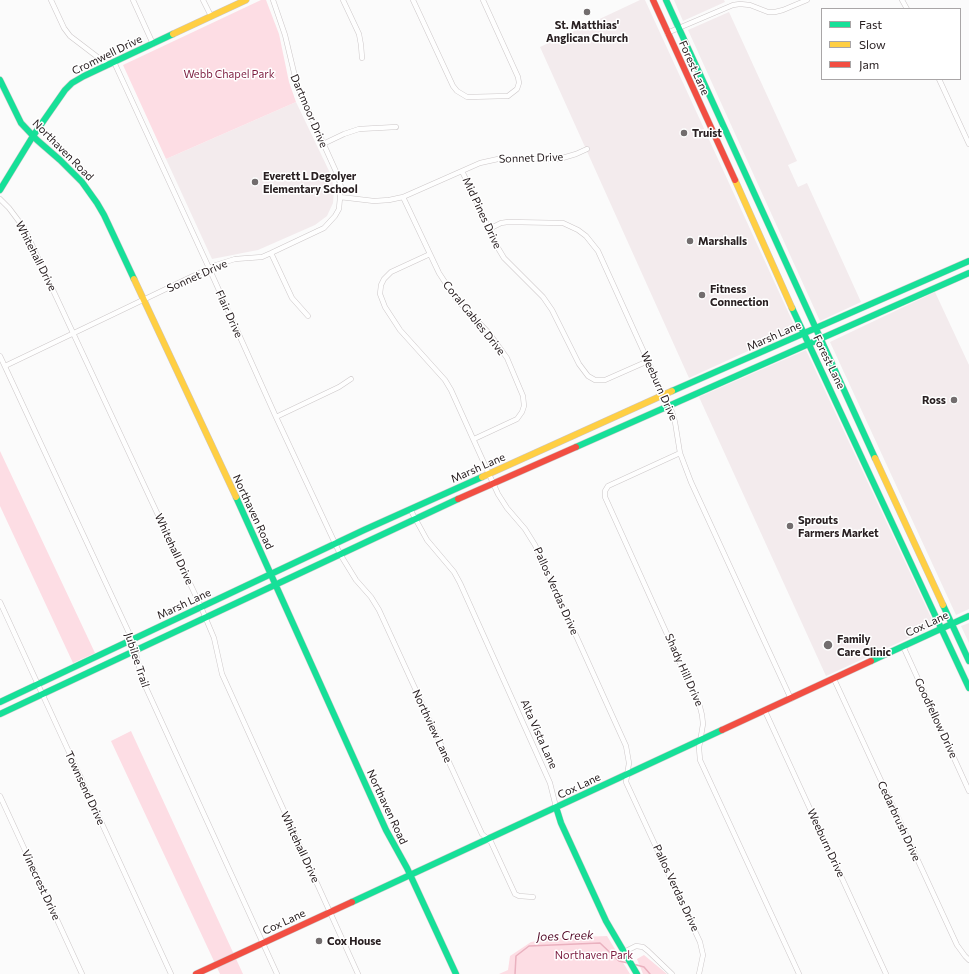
<!DOCTYPE html>
<html>
<head>
<meta charset="utf-8">
<style>
  body { margin:0 }
  #map { position:relative; width:969px; height:974px; overflow:hidden; background:#fbfbfb; font-family:Commissioner,sans-serif }
  canvas { display:block }
  .legend { position:absolute; left:821px; top:8px; width:140px; height:72px; box-sizing:border-box; background:#fff; border:1px solid #a9a6a7; margin:0; padding:5px 7px; list-style:none; font-size:12px; color:#292022 }
  .legend li { display:flex; align-items:center; gap:8px; height:20px }
  .legend b { width:20px; border:1px solid #a9a6a7 }
</style>
</head>
<body>
<div id="map">
<canvas width="969" height="974"></canvas>
<ul class="legend">
<li><b style="height:5px;background:#16e098"></b>Fast</li>
<li><b style="height:5px;background:#ffcf43"></b>Slow</li>
<li><b style="height:5px;background:#f24e42"></b>Jam</li>
</ul>
</div>
<script>
const context = document.querySelector('canvas').getContext('2d');
context.lineJoin = 'round';
function paint(path, color) {
  context.fillStyle = color;
  context.fill(path, 'evenodd');
}
function shape(rows) {
  const path = new Path2D();
  for (const r of rows) {
    path.moveTo(r[0], r[1]);
    for (let i = 2; i < r.length; i += 2) path.lineTo(r[i], r[i + 1]);
  }
  return path;
}
function trace(path, color, width, dash) {
  context.strokeStyle = color;
  context.lineWidth = width;
  context.lineCap = dash ? 'butt' : 'round';
  context.setLineDash(dash || []);
  context.stroke(path);
}
function write(font, color, halo, rows, align = 'center') {
  context.font = font + ' Commissioner,sans-serif';
  context.lineWidth = 3;
  context.setLineDash([]);
  context.textBaseline = 'middle';
  context.strokeStyle = halo;
  context.fillStyle = color;
  for (const [text, x, y, turn = 0] of rows) {
    context.save();
    context.translate(x, y);
    context.rotate((+turn || 0) * Math.PI / 180);
    context.textAlign = isNaN(turn) ? turn : align;
    if (halo) context.strokeText(text, 0, 0);
    context.fillText(text, 0, 0);
    context.restore();
  }
}
const built = shape([
  [640,0,645,0,796,329,689,378,540,47],
  [674,0,724,0,725,2,683,21],
  [729,12,797,161,788,165,798,187,807,183,861,302,820,321,688,30],
  [296,102,331,175,334,189,333,203,327,216,315,225,258,250,212,259,166,159],
  [935,292,969,365,969,609,956,615,830,342],
  [806,350,935,626,826,676,699,397],
  [969,623,969,643,961,626]
]);
const green = shape([
  [261,0,266,0,279,34,289,82,296,102,166,159,123,65],
  [0,451,95,653,73,663,0,506],
  [131,731,243,974,220,974,111,741],
  [607,936,630,974,499,974,508,970,510,956,531,942,557,938],
  [644,955,667,974,643,974,637,959]
]);
const stream = shape([
  [633,964,644,967,650,974],
  [515,974,516,956,529,946,600,943,619,961,628,963]
]);
const street = shape([
  [51,0,64,28,70,36,108,65],
  [133,0,153,44],
  [203,0,211,16],
  [343,0,359,34,361,45,362,58],
  [413,0,453,86,457,91,467,97,508,96,517,89,519,83,518,77,483,0],
  [902,0,907,9],
  [667,33,733,5,740,4,750,5,768,12,775,12,783,10,807,0],
  [114,62,209,268,276,417,340,554,356,580,371,597,379,610,482,834,491,842,515,894,519,896,533,897],
  [939,79,969,144],
  [323,144,344,134,359,129,396,127],
  [462,171,498,248,504,258,543,297,552,310,579,364,588,376,595,380,605,380,648,361],
  [340,197,374,201,389,200,403,197,480,163,498,159,559,159,576,154,587,149],
  [403,197,439,273,456,299,488,332,497,344,507,358,523,396,524,406,522,412,517,419,474,439],
  [0,199,9,208,24,228,201,607,214,638,222,674,358,974],
  [489,229,501,223,508,222,563,223,578,230,586,236,598,251,662,392,672,412,675,422,680,453,691,482,791,699],
  [271,253,292,298,308,316],
  [430,254,391,272,384,279,381,285,380,294,385,307,400,330,445,380,451,390,498,494,507,508,525,529,535,545,626,746,629,763,626,782,700,942,703,955,699,974],
  [0,356,130,635,135,649,142,679,277,974],
  [5,366,216,265,235,259,262,257,271,253,324,228,335,216,339,209,340,197,341,187,338,176,297,85,285,35,273,0],
  [276,417,339,387,351,379],
  [680,453,608,486,605,491,605,497,700,707,702,715,703,724,699,748,700,760,799,974],
  [410,509,427,540,454,572,460,583,550,783,556,807],
  [0,602,171,974],
  [903,646,969,791],
  [834,679,957,945,965,956,969,960],
  [765,711,886,974],
  [0,796,82,974],
  [624,952,636,946,643,947,648,951,672,974]
]);
const fast = shape([
  [666,0,875,458],
  [0,80,21,123,37,140,60,160,82,182,97,203,104,215,134,279],
  [0,190,33,136,65,90,72,83,84,76,173,34],
  [792,308,969,688],
  [672,391,969,261],
  [576,447,969,273],
  [236,497,386,830,407,868,456,974],
  [943,605,969,661],
  [871,661,969,616],
  [0,702,364,530,482,477],
  [0,714,458,499],
  [556,807,561,823,606,921,637,974],
  [352,902,722,730]
]);
const slow = shape([
  [173,34,246,0],
  [735,180,792,308],
  [134,279,236,497],
  [875,458,943,605],
  [482,477,672,391]
]);
const jam = shape([
  [653,0,735,180],
  [458,499,576,447],
  [722,730,871,661],
  [196,974,352,902]
]);
const markers = [
  [587,12,4,"#726d6e"],
  [684,133,4,"#726d6e"],
  [255,182,4,"#726d6e"],
  [690,241,4,"#726d6e"],
  [702,295,4,"#726d6e"],
  [954,400,4,"#726d6e"],
  [790,526,4,"#726d6e"],
  [828,645,5,"#726d6e"],
  [319,941,4,"#726d6e"]
];
const poiNames = [
  ["St. Matthias'",587,25,"center"],
  ["Anglican Church",587,38,"center"],
  ["Truist",692,133],
  ["Everett L Degolyer",263,176],
  ["Elementary School",263,189],
  ["Marshalls",698,241],
  ["Fitness",710,289],
  ["Connection",710,302],
  ["Ross",946,400,"right"],
  ["Sprouts",798,520],
  ["Farmers Market",798,533],
  ["Family",837,639],
  ["Care Clinic",837,652],
  ["Cox House",327,941]
];
const streetNames = [
  ["Cromwell Drive",107,55,-26],
  ["Forest Lane",694,68,66],
  ["Dartmoor Drive",309,111,67],
  ["Northaven Road",63,150,45],
  ["Sonnet Drive",531,158,-2],
  ["Mid Pines Drive",482,213,65],
  ["Whitehall Drive",36,256,63],
  ["Sonnet Drive",197,276,-24],
  ["Flair Drive",229,314,66],
  ["Coral Gables Drive",474,318,51],
  ["Marsh Lane",774,336,-24],
  ["Forest Lane",829,362,64],
  ["Weeburn Drive",659,386,66],
  ["Marsh Lane",478,468,-24],
  ["Northaven Road",253,512,65],
  ["Whitehall Drive",174,549,65],
  ["Pallos Verdas Drive",556,591,66],
  ["Marsh Lane",184,604,-25],
  ["Cox Lane",927,624,-25],
  ["Jubilee Trail",137,660,72],
  ["Shady Hill Drive",684,670,66],
  ["Goodfellow Drive",936,718,65],
  ["Northview Lane",432,726,65],
  ["Alta Vista Lane",539,734,66],
  ["Cox Lane",579,786,-25],
  ["Townsend Drive",85,788,65],
  ["Northaven Road",387,807,65],
  ["Cedarbrush Drive",899,821,65],
  ["Weeburn Drive",826,843,65],
  ["Whitehall Drive",300,847,65],
  ["Vinecrest Drive",41,885,65],
  ["Pallos Verdas Drive",676,888,65],
  ["Cox Lane",284,922,-25]
];
const parkNames = [
  ["Webb Chapel Park",229,74],
  ["Northaven Park",594,955]
];
const waterNames = [
  ["Joes Creek",565,936,-2]
];
paint(built, '#f3ebed');
paint(green, '#fddde4');
trace(stream, '#eab1bf', 1.5);
trace(street, '#ccc7c8', 5.5);
trace(fast, '#ccc7c8', 7);
trace(slow, '#ccc7c8', 7);
trace(jam, '#ccc7c8', 7);
trace(street, '#fefefe', 4.5);
trace(fast, '#16e098', 6);
trace(slow, '#ffcf43', 6);
trace(jam, '#f24e42', 6);
for (const [x, y, r, color] of markers) {
  const dot = new Path2D();
  dot.arc(x, y, r, 0, 2 * Math.PI);
  context.fillStyle = color;
  context.fill(dot);
  trace(dot, '#fff', 1.5);
}
write('bold 11px', '#292022', '#fff', poiNames, 'left');
write('11px', '#292022', '#fff', streetNames);
write('11px', '#7c1c3f', '#fff', parkNames);
write('italic 12px', '#520926', '#fff', waterNames);
</script>
</body>
</html>
